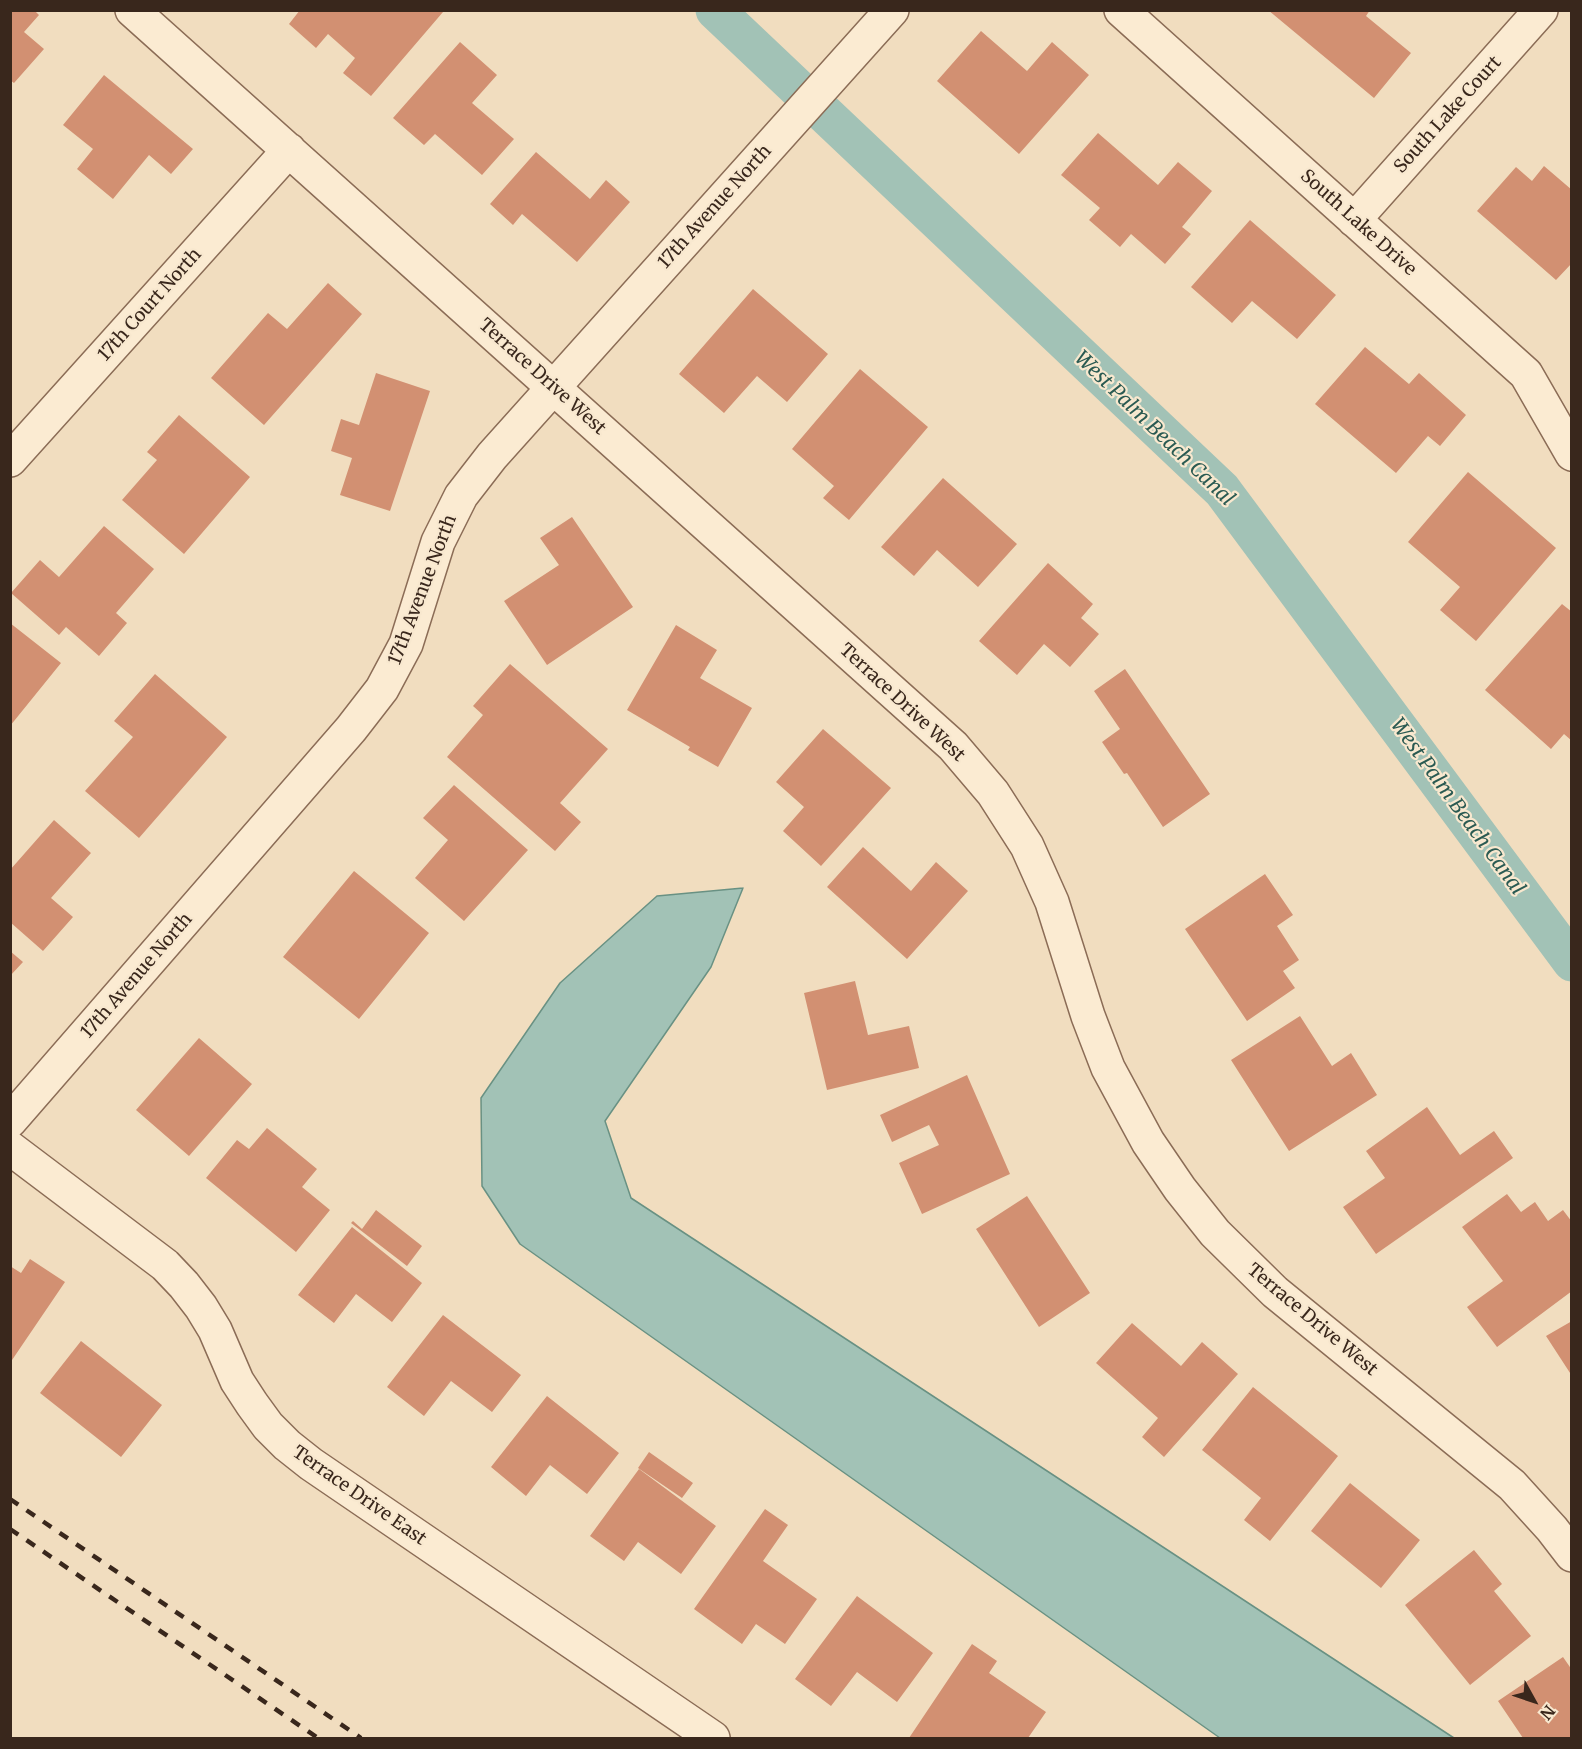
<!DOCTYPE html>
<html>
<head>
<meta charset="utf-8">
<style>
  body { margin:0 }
  #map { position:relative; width:1582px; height:1749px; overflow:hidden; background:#f1ddbf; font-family:Merriweather,serif }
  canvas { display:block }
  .frame { position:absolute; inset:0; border:12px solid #39271c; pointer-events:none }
  .north { position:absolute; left:1504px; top:1671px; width:60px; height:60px; -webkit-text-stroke:4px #f8e8cf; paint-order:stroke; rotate:130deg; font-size:16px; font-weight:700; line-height:24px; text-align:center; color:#39271c }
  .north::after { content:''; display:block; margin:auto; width:21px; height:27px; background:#39271c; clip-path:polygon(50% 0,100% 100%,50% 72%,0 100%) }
</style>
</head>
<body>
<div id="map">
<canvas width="1582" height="1749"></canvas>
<div class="frame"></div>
<div class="north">N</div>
</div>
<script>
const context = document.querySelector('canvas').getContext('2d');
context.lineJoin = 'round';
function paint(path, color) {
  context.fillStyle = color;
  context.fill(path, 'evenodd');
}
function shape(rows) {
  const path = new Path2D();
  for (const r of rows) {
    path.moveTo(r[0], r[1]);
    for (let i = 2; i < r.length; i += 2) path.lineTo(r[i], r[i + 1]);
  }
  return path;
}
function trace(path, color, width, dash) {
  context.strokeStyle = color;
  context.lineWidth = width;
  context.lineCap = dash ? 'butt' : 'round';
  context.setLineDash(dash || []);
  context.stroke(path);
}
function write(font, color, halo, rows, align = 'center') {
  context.font = font + ' Merriweather,serif';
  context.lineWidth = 4.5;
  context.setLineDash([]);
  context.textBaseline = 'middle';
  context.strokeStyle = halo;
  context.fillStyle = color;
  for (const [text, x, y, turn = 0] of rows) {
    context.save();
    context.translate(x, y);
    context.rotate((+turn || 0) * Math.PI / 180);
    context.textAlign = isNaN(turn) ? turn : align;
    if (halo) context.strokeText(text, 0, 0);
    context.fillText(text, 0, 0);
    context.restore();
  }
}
const water = shape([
  [743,888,711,967,605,1121,631,1198,1454,1738,1220,1738,520,1244,482,1186,481,1098,560,983,657,896,743,888]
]);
const canal = shape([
  [715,10,1222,490,1572,962]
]);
const building = shape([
  [10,10,34,10,39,15,24,32,44,49,14,83,10,80],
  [300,10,442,10,443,12,371,96,343,73,355,58,328,34,316,48,289,24],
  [1268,10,1370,10,1366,16,1411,53,1374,98],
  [981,31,1027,71,1052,42,1089,75,1019,154,937,81],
  [460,42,497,75,472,103,514,139,482,175,435,134,424,145,393,118],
  [104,75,193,149,171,174,149,155,113,199,77,169,93,149,63,125],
  [1098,133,1158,185,1178,162,1212,191,1182,227,1191,234,1165,264,1131,234,1120,247,1089,220,1100,208,1061,175],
  [536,152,590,199,606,180,630,202,577,262,522,214,513,225,490,204],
  [1544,166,1572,190,1572,263,1556,280,1477,211,1516,167,1532,181],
  [1250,220,1336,295,1297,339,1252,301,1232,323,1191,287],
  [328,283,362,314,264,425,211,378,268,313,287,329],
  [753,289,828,354,787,402,757,376,724,413,679,374],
  [1365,347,1409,384,1419,373,1466,415,1440,446,1428,436,1396,473,1315,404],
  [860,369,928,427,849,520,823,498,834,486,792,449],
  [376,373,430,391,390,511,340,495,352,458,331,451,341,419,359,425],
  [179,415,250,477,184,554,122,500,157,460,147,452],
  [1468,472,1556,548,1476,641,1440,610,1460,587,1408,542],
  [943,478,1017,544,978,587,937,550,914,576,881,547],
  [572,517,633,607,547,665,504,601,559,565,540,538],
  [104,526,154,569,116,613,127,623,99,656,66,627,59,635,11,593,40,560,59,577],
  [1048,563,1093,604,1081,618,1099,634,1070,667,1044,644,1017,675,979,641],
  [1562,604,1572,612,1572,741,1564,734,1551,749,1485,690],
  [10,623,61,663,10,726],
  [676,625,717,650,700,678,752,708,718,767,688,750,690,747,627,710],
  [510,664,608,749,560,803,581,822,555,851,447,757,483,715,473,706],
  [1125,669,1210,794,1163,827,1127,773,1124,774,1102,742,1120,729,1094,691],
  [155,674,227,737,139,838,85,791,133,737,114,721],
  [823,729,891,788,821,866,783,831,804,807,776,782],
  [454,785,528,850,464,921,415,878,448,840,423,818],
  [54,820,91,853,51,898,73,917,43,951,10,922,10,870],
  [863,847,911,891,936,862,968,891,907,959,827,887],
  [354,871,429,933,359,1019,283,957],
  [1265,874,1293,915,1277,926,1299,960,1283,971,1295,988,1247,1021,1185,929],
  [10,951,23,962,10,976],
  [855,981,868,1035,909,1026,919,1068,827,1090,804,993],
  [1300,1016,1332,1066,1351,1053,1377,1095,1289,1151,1231,1060],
  [199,1038,252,1084,189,1156,136,1110],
  [967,1075,1010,1174,922,1214,899,1163,939,1145,929,1125,892,1142,880,1115],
  [1427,1107,1460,1155,1494,1131,1513,1158,1376,1254,1343,1207,1385,1178,1366,1151],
  [267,1128,317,1169,302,1187,330,1210,296,1252,206,1178,237,1140,249,1149],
  [1507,1194,1521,1212,1535,1202,1548,1221,1563,1210,1572,1222,1572,1291,1497,1347,1467,1307,1503,1281,1462,1227],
  [1027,1196,1090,1293,1039,1327,976,1229],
  [376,1210,422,1246,407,1266,351,1223,353,1221,362,1229],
  [352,1227,422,1283,392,1322,356,1294,334,1323,298,1295],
  [30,1259,65,1282,10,1363,10,1266,21,1273],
  [443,1315,521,1375,492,1412,451,1381,424,1416,387,1387],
  [1572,1321,1572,1376,1546,1336],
  [1132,1323,1181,1366,1202,1342,1238,1374,1164,1457,1142,1437,1158,1418,1096,1363],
  [81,1341,162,1405,121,1457,40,1393],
  [1253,1387,1338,1456,1270,1541,1244,1520,1261,1498,1202,1450],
  [547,1396,619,1453,587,1494,550,1465,526,1496,491,1467],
  [649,1452,693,1483,682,1498,638,1468],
  [639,1469,716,1526,681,1574,638,1542,624,1561,590,1536],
  [1350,1483,1420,1540,1381,1588,1311,1531],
  [765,1509,788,1525,763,1561,817,1599,785,1644,756,1624,742,1644,694,1609],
  [1474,1550,1502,1584,1494,1591,1531,1636,1470,1685,1405,1605],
  [857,1596,933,1653,897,1702,857,1672,831,1706,795,1679],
  [972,1644,997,1661,989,1673,1046,1712,1028,1738,909,1738],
  [1563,1657,1572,1670,1572,1738,1523,1738,1498,1701]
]);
const street = shape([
  [132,10,953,746,993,793,1027,846,1052,902,1088,1016,1108,1068,1148,1142,1180,1189,1215,1233,1275,1292,1512,1485,1552,1529,1572,1555],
  [1121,10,1526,374,1572,454],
  [1354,220,1541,10],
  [10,460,289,150],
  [10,1121,351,729,382,689,406,644,438,542,461,496,492,456,892,10],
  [10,1148,165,1265,184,1285,201,1307,215,1330,237,1381,252,1404,268,1426,287,1445,311,1464,713,1738]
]);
const rail = shape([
  [10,1499,361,1738],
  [10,1529,318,1738]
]);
const streetNames = [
  ["South Lake Court",1448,115,-48],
  ["17th Avenue North",715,207,-48],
  ["South Lake Drive",1358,223,42],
  ["17th Court North",150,305,-48],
  ["Terrace Drive West",542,377,42],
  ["17th Avenue North",423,590,-69],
  ["Terrace Drive West",902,703,43],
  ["17th Avenue North",137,976,-49],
  ["Terrace Drive West",1312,1320,40],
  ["Terrace Drive East",359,1496,35]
];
const waterNames = [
  ["West Palm Beach Canal",1154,429,44],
  ["West Palm Beach Canal",1457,807,54]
];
paint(water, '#a2c2b6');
trace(water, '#699183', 1.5);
trace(canal, '#a2c2b6', 39);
paint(building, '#d29072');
trace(street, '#8b6c56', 36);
trace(street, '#fbebd2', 33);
trace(rail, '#39271c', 4.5, [10, 10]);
write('18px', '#39271c', '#f8e8cf', streetNames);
write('italic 20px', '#2a5a52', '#f8e8cf', waterNames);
</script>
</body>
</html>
